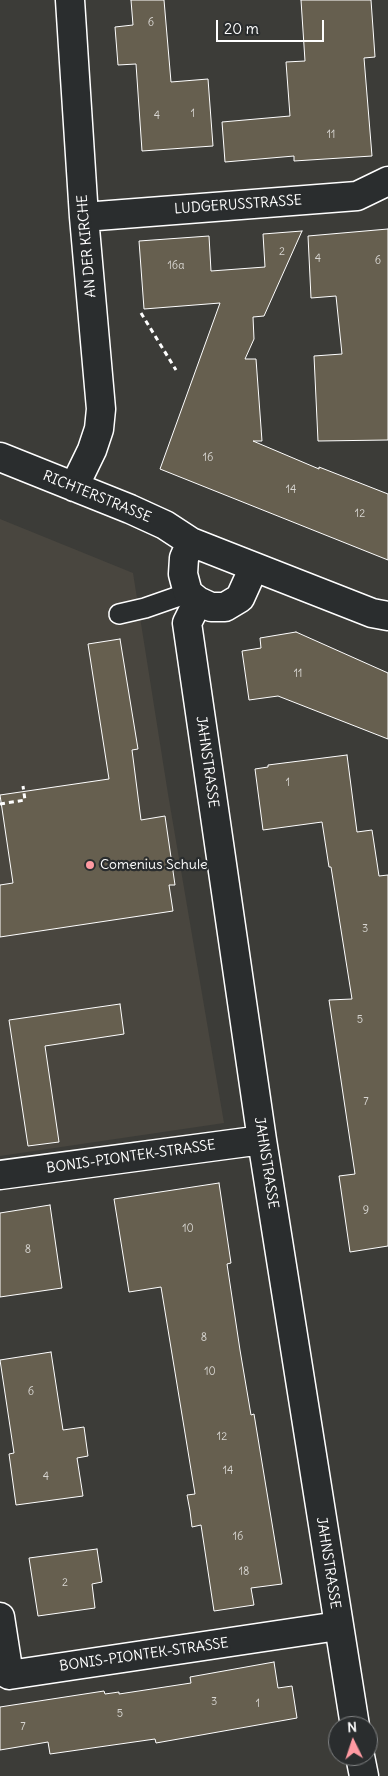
<!DOCTYPE html>
<html>
<head>
<meta charset="utf-8">
<style>
  body { margin:0 }
  #map { position:relative; width:388px; height:1776px; overflow:hidden; background:#3c3c38; font-family:Delius,sans-serif }
  canvas { display:block }
  .north { position:absolute; left:328px; top:1716px; width:50px; height:50px; box-sizing:border-box; background:#2a2d2e; border:1px solid #7f8182; border-radius:50%; rotate:356deg; font-size:14px; font-weight:700; line-height:20px; text-align:center; color:#fff }
  .north::after { content:''; display:block; margin:auto; width:18px; height:22px; background:#ff9aa2; clip-path:polygon(50% 0,100% 100%,50% 72%,0 100%) }
  .scale { position:absolute; left:216px; top:20px; width:108px; height:22px; box-sizing:border-box; border:2px solid #fff; border-top:0; padding-left:6px; font-size:15px; line-height:18px; white-space:nowrap; color:#fff; -webkit-text-stroke:4px #2a2d2e; paint-order:stroke }
</style>
</head>
<body>
<div id="map">
<canvas width="388" height="1776"></canvas>
<div class="north">N</div>
<div class="scale">20 m</div>
</div>
<script>
const context = document.querySelector('canvas').getContext('2d');
context.lineJoin = 'round';
function paint(path, color) {
  context.fillStyle = color;
  context.fill(path, 'evenodd');
}
function shape(rows) {
  const path = new Path2D();
  for (const r of rows) {
    path.moveTo(r[0], r[1]);
    for (let i = 2; i < r.length; i += 2) path.lineTo(r[i], r[i + 1]);
  }
  return path;
}
function trace(path, color, width, dash) {
  context.strokeStyle = color;
  context.lineWidth = width;
  context.lineCap = dash ? 'butt' : 'round';
  context.setLineDash(dash || []);
  context.stroke(path);
}
function write(font, color, halo, rows, align = 'center') {
  context.font = font + ' Delius,sans-serif';
  context.lineWidth = 4.5;
  context.setLineDash([]);
  context.textBaseline = 'middle';
  context.strokeStyle = halo;
  context.fillStyle = color;
  for (const [text, x, y, turn = 0] of rows) {
    context.save();
    context.translate(x, y);
    context.rotate((+turn || 0) * Math.PI / 180);
    context.textAlign = isNaN(turn) ? turn : align;
    if (halo) context.strokeText(text, 0, 0);
    context.fillText(text, 0, 0);
    context.restore();
  }
}
const built = shape([
  [0,519,133,573,168,794,224,1123,0,1156]
]);
const building = shape([
  [131,0,164,0,171,82,208,79,213,146,142,151,136,64,118,65,115,27,133,25,131,0],
  [301,0,371,0,375,57,364,58,372,156,294,161,294,156,225,162,222,122,290,116,286,62,305,61,301,0],
  [388,229,388,440,318,441,314,356,342,354,336,296,311,298,308,236,388,229],
  [302,231,264,316,253,317,254,339,245,359,256,359,262,441,253,441,319,469,319,467,388,494,388,560,160,469,220,303,144,309,139,241,209,236,211,271,265,267,263,234,302,231],
  [296,632,388,673,388,739,278,696,249,700,242,651,261,648,260,638,296,632],
  [120,639,138,749,132,750,141,820,165,816,175,885,169,885,173,911,0,937,0,885,13,883,0,795,109,779,88,644,120,639],
  [347,755,357,832,372,830,379,876,388,875,388,1246,350,1252,339,1176,355,1174,329,1000,352,999,331,867,329,867,322,822,263,830,255,769,268,767,268,765,347,755],
  [120,1004,124,1034,45,1046,59,1142,28,1146,9,1020,120,1004],
  [219,1183,231,1263,227,1264,240,1350,251,1415,254,1414,282,1584,251,1588,254,1605,214,1611,201,1525,192,1527,190,1511,187,1495,195,1494,161,1287,129,1292,114,1199,219,1183],
  [50,1205,62,1288,0,1297,0,1213,50,1205],
  [51,1352,63,1430,84,1427,88,1456,77,1458,83,1496,16,1505,9,1454,14,1453,0,1360,51,1352],
  [97,1549,102,1582,92,1584,95,1608,38,1616,29,1558,97,1549],
  [274,1662,278,1688,292,1686,297,1718,156,1743,155,1739,50,1754,48,1742,0,1750,0,1707,104,1691,105,1694,119,1692,119,1694,191,1683,190,1677,274,1662]
]);
const path = shape([
  [141,313,176,370],
  [0,804,25,800,23,786]
]);
const lane = shape([
  [119,614,145,608,188,593]
]);
const street = shape([
  [70,0,84,217,101,409,99,429,92,450,74,487],
  [84,217,357,196,388,181],
  [0,457,130,509,165,525,191,542,224,555,372,613,388,616],
  [191,542,184,558,183,574,188,593,198,601,211,607,225,607,240,598,254,567],
  [198,601,187,623,262,1140,355,1726],
  [0,1175,262,1140],
  [0,1617,9,1675,338,1626],
  [360,1756,364,1776]
]);
const markers = [
  [90,865,5,"#ff9aa2"]
];
const numberNames = [
  ["6",151,23],
  ["1",193,114],
  ["4",157,116],
  ["11",331,135],
  ["2",282,252],
  ["4",318,259],
  ["6",378,261],
  ["16a",176,266],
  ["16",208,458],
  ["14",291,490],
  ["12",360,514],
  ["11",298,674],
  ["1",288,783],
  ["3",365,929],
  ["5",360,1020],
  ["7",366,1102],
  ["9",366,1211],
  ["10",188,1229],
  ["8",28,1250],
  ["8",204,1338],
  ["10",210,1372],
  ["6",31,1392],
  ["12",222,1437],
  ["14",228,1471],
  ["4",46,1477],
  ["16",238,1537],
  ["18",244,1572],
  ["2",65,1583],
  ["3",214,1702],
  ["1",258,1704],
  ["5",120,1714],
  ["7",23,1727]
];
const streetNames = [
  ["LUDGERUSSTRASSE",238,205,-4],
  ["AN DER KIRCHE",87,246,-95],
  ["RICHTERSTRASSE",97,497,22],
  ["JAHNSTRASSE",207,762,82],
  ["BONIS-PIONTEK-STRASSE",131,1157,-8],
  ["JAHNSTRASSE",266,1163,81],
  ["JAHNSTRASSE",328,1563,81],
  ["BONIS-PIONTEK-STRASSE",144,1655,-8]
];
const poiNames = [
  ["Comenius Schule",100,865]
];
paint(built, '#49463f');
paint(building, '#665f4f');
trace(building, '#fff', 1);
trace(lane, '#fff', 22);
trace(street, '#fff', 31);
trace(path, '#fff', 3, [5, 4]);
trace(lane, '#2a2d2e', 19);
trace(street, '#2a2d2e', 28);
for (const [x, y, r, color] of markers) {
  const dot = new Path2D();
  dot.arc(x, y, r, 0, 2 * Math.PI);
  context.fillStyle = color;
  context.fill(dot);
  trace(dot, '#2a2d2e', 2);
}
write('11px', '#d9d7d3', null, numberNames);
write('14px', '#fff', '#2a2d2e', streetNames);
write('14px', '#fff', '#2a2d2e', poiNames, 'left');
</script>
</body>
</html>
